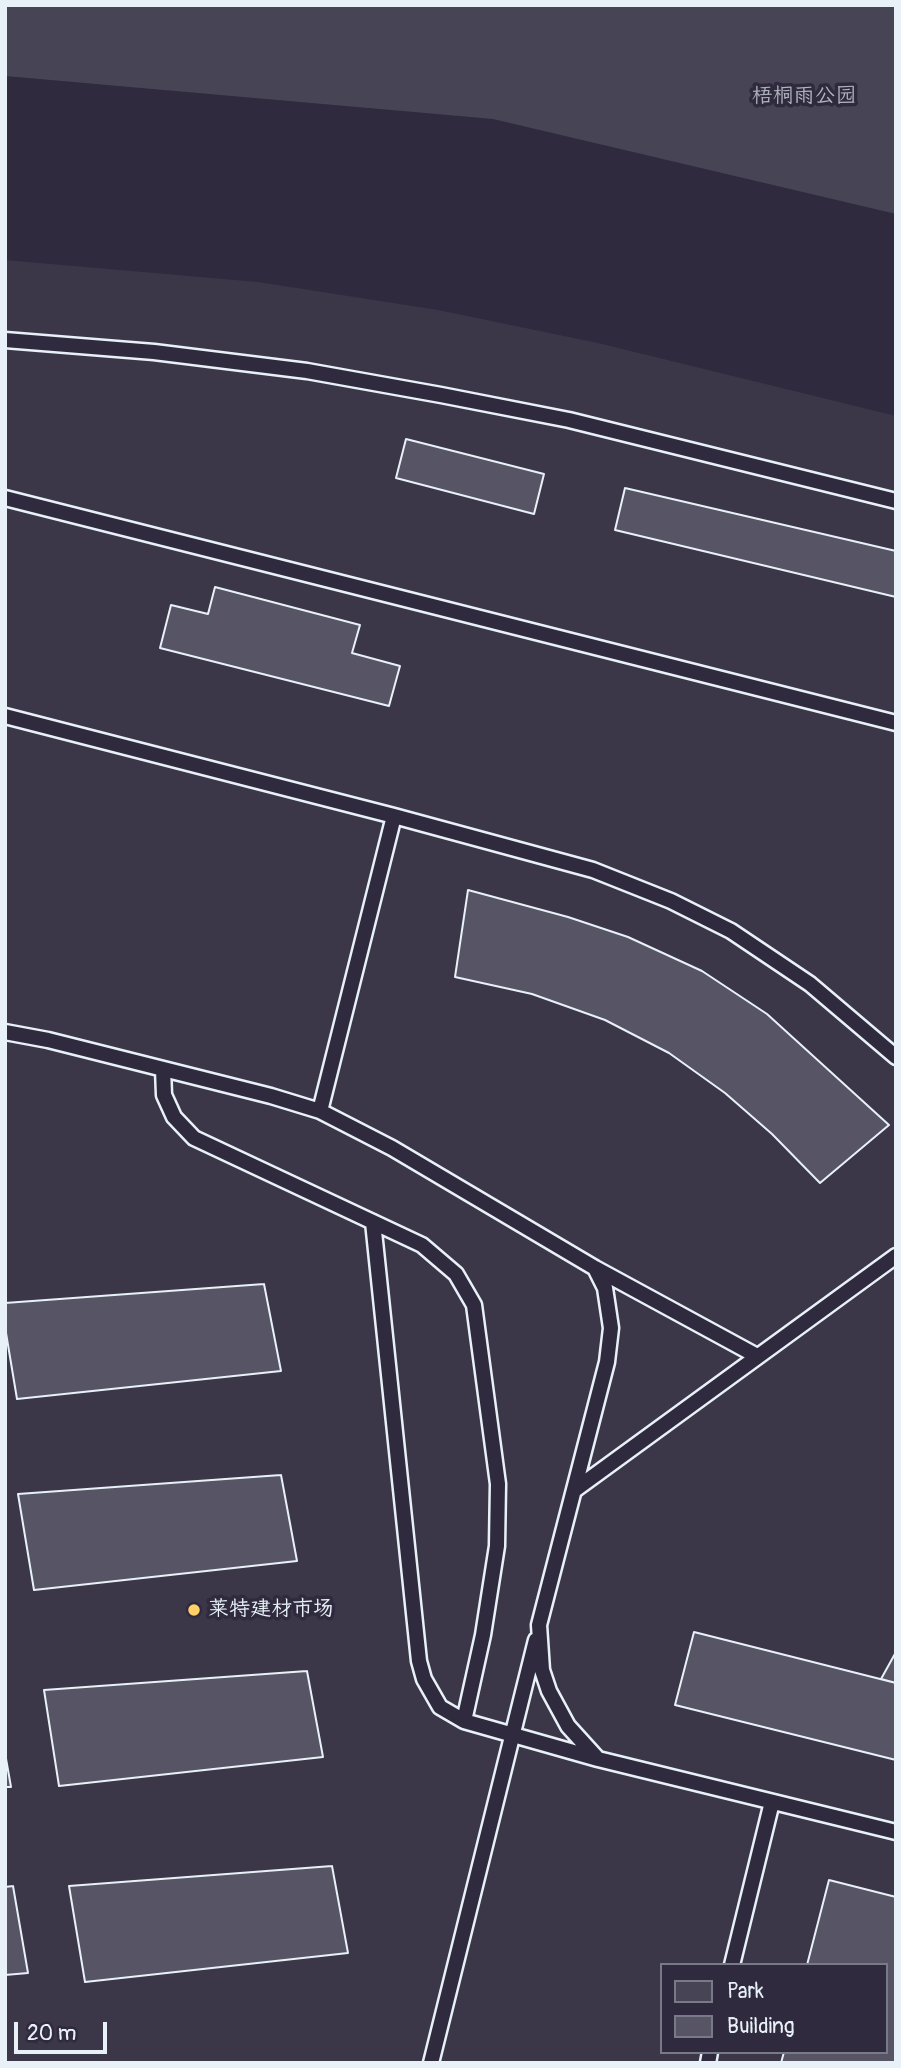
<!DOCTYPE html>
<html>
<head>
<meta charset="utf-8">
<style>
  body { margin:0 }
  #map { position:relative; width:901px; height:2068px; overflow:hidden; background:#2f2a3d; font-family:Pangolin,sans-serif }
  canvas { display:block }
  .frame { position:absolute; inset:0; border:7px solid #e8f1f8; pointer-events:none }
  .legend { position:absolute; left:660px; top:1963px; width:228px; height:91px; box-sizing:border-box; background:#2f2a3d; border:2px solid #797a88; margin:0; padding:9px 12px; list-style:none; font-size:21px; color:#e8f1f8 }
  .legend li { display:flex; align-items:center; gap:14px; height:35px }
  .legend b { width:35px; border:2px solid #797a88 }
  .scale { position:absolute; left:14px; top:2022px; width:93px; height:32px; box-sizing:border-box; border:4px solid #e8f1f8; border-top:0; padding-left:9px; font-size:21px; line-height:24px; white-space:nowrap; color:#e8f1f8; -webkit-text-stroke:5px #2f2a3d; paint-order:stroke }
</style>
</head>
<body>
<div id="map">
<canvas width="901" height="2068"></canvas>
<div class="frame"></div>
<ul class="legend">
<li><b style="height:19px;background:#464455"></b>Park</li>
<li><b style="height:19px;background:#575565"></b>Building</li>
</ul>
<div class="scale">20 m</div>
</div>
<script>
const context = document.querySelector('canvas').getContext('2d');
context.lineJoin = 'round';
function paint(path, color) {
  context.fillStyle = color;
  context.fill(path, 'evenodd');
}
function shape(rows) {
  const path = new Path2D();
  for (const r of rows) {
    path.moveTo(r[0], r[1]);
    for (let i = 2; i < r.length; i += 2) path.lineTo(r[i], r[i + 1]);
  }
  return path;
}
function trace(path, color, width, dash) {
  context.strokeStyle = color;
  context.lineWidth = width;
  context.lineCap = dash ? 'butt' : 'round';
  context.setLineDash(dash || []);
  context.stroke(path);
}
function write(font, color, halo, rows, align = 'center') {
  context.font = font + ' Pangolin,"LXGW WenKai TC",sans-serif';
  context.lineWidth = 7;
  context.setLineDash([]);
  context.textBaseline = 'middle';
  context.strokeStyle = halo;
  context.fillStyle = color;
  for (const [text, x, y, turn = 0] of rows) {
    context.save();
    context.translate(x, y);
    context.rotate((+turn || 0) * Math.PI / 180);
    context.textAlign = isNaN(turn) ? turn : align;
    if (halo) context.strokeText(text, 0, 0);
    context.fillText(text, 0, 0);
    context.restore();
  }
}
const built = shape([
  [5,260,258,282,438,310,598,343,896,416,896,2063,5,2063],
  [661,1965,885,1965,885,2052,661,2052]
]);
const green = shape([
  [5,5,896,5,896,214,493,119,5,76]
]);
const building = shape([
  [406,439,544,474,534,514,396,478,406,439],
  [625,488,896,551,896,597,615,530,625,488],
  [215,587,360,625,352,653,400,666,389,706,160,648,171,605,208,614,215,587],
  [468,890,568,917,628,937,702,971,767,1014,889,1125,820,1183,772,1134,725,1093,669,1053,605,1020,532,994,455,977,468,890],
  [264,1284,281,1371,17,1399,5,1327,5,1303,264,1284],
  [281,1475,297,1561,34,1590,18,1494,281,1475],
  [694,1632,896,1683,896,1760,675,1705,694,1632],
  [896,1652,896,1683,881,1679,896,1652],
  [307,1671,323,1757,59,1786,44,1690,307,1671],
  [5,1753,11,1787,5,1787,5,1753],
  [332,1866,348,1953,85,1982,69,1886,332,1866],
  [829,1880,896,1897,896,2063,781,2063,784,2052,885,2052,885,1965,807,1965,829,1880],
  [13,1886,28,1973,5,1975,5,1887,13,1886]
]);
const lane = shape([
  [5,340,154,352,307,371,441,395,569,420,896,501],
  [5,498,896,723],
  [5,716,394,816,593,870,671,901,731,931,810,984,896,1057],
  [5,1032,48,1040,271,1096,320,1111,392,1148,595,1268],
  [163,1069,164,1095,174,1117,194,1138,422,1245,456,1274,474,1305,498,1484,497,1546,483,1635,464,1721,598,1759,896,1832],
  [320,1111,394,816],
  [373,1222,419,1661,424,1679,440,1707,464,1721],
  [576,1489,896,1256],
  [597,1758,568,1726,549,1691,542,1670,539,1625,607,1362,611,1328,605,1288,595,1268,757,1356],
  [732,1965,772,1802],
  [431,2063,536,1640],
  [708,2063,710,2052]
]);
const markers = [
  [194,1610,7,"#ffd166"]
];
const parkNames = [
  ["梧桐雨公园",804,97]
];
const poiNames = [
  ["莱特建材市场",208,1610]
];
paint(built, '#3b3749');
paint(green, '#464455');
paint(building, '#575565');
trace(building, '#e8f1f8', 2);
trace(lane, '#e8f1f8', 19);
trace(lane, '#2f2a3d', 14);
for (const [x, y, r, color] of markers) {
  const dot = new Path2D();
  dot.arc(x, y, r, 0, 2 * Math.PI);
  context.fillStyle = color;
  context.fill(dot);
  trace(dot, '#2f2a3d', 2.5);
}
write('21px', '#afb4bf', '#2f2a3d', parkNames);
write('21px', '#e8f1f8', '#2f2a3d', poiNames, 'left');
</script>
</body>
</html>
